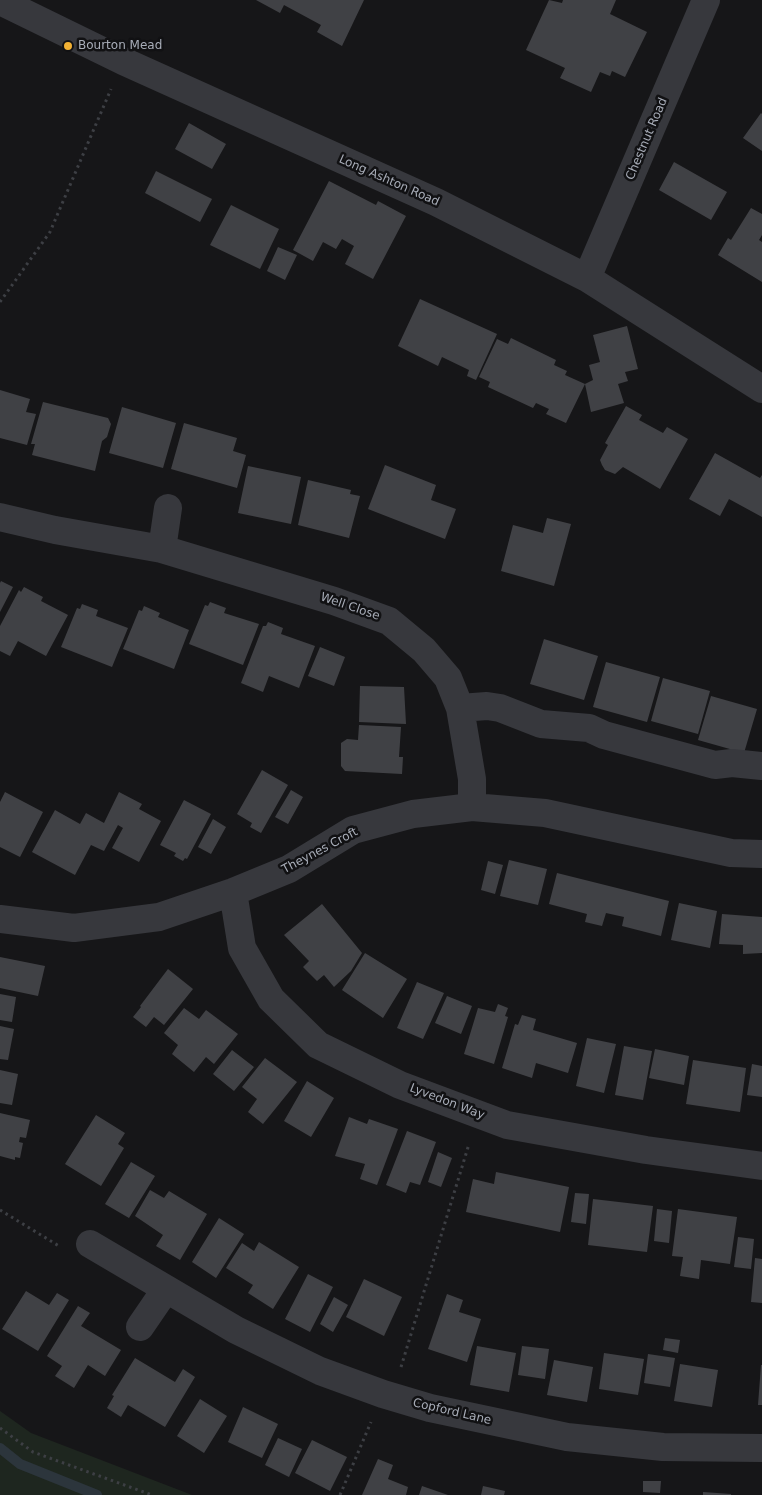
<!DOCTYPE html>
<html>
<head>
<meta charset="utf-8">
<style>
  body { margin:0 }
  canvas { display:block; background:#161618 }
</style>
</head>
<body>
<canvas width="762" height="1495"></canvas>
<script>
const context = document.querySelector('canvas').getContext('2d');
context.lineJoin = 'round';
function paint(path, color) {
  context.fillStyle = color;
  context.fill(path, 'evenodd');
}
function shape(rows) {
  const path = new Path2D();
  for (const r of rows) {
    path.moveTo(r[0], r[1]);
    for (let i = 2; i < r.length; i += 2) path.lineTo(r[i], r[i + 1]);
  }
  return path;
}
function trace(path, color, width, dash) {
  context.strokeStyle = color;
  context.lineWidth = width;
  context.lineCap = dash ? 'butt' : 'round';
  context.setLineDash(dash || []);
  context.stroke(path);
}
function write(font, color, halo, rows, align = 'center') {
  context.font = font + ' "DejaVu Sans",sans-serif';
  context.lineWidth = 5;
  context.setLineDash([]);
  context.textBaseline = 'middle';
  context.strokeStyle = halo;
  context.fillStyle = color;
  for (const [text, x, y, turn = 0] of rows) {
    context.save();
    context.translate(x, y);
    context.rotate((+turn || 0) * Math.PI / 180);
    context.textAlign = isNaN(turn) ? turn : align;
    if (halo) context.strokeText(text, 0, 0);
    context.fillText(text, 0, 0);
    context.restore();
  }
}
const green = shape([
  [0,1411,31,1433,192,1495,0,1495]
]);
const stream = shape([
  [0,1448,20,1464,97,1495]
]);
const building = shape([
  [256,0,364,0,342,46,317,32,321,25,284,5,280,13],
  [549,0,562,3,563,0,616,0,610,14,647,32,625,77,612,71,610,76,600,72,591,92,560,78,565,68,526,50],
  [761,113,762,114,762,151,743,138],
  [189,123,226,144,212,169,175,149],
  [674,162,727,192,711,220,659,190],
  [156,171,212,199,200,222,145,193],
  [329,181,376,205,378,201,406,216,373,279,345,264,354,246,342,239,336,249,323,242,313,261,293,250],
  [231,205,279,229,260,269,210,245],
  [751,208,762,214,762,235,759,240,762,242,762,282,718,255,728,238,731,240],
  [278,247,297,255,285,280,267,271],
  [420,299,497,334,476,380,467,376,469,370,442,357,438,366,398,346],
  [627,326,638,369,625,372,628,381,618,384,624,403,591,412,585,384,593,380,589,365,600,362,593,335],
  [511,338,556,360,554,365,567,371,565,375,585,384,566,423,546,414,549,409,536,403,533,408,488,387,490,382,479,377,497,339,508,344],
  [0,390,30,399,26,412,36,414,27,445,0,438],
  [43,402,108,418,111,424,107,437,102,441,95,471,32,455,35,444,31,444],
  [626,406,642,415,639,420,663,433,667,427,688,439,660,489,623,467,615,474,605,470,602,465,600,460,608,445,605,443],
  [122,407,176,423,163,468,109,453],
  [184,423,237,438,233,451,246,455,237,488,171,469],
  [715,453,760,478,762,475,762,517,729,499,720,516,689,499],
  [385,465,436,485,431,500,456,509,445,539,368,509],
  [248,466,301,477,291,524,238,513],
  [308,480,351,490,350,494,360,496,349,538,298,525],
  [547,518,571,524,554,586,501,571,513,525,543,533],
  [1,581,13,587,0,612,0,583],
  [24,587,43,597,41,601,68,615,46,656,18,641,10,656,0,651,0,626,19,590,21,592],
  [210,602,226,608,224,613,259,624,243,665,189,644,205,605,208,606],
  [82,604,98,610,96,616,128,628,112,667,61,647,77,608,80,609],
  [144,606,160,613,158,617,189,630,174,669,123,649,139,610,142,611],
  [268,622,283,628,281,634,315,646,299,688,269,676,263,692,241,683,263,626,266,626],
  [544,639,598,656,584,700,530,684],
  [320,647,345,657,334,686,308,676],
  [606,662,660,677,647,722,593,707],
  [663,678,710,691,698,734,651,721],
  [360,686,404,687,406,724,359,722],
  [711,696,757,709,744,753,698,740],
  [359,725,401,727,399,757,403,757,402,774,345,771,341,766,341,743,347,739,358,740],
  [262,770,288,785,261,833,250,827,252,823,237,814],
  [291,790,303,797,288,824,275,817],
  [5,792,43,812,20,857,0,847,0,802],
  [119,792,142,804,139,809,161,821,139,862,112,848,123,828,118,825,104,851,91,845,75,875,32,852,55,810,80,824,86,813,104,823],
  [184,800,211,814,187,859,185,858,183,861,174,856,176,853,160,845],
  [213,819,226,827,211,854,198,847],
  [509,860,547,869,538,905,500,896],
  [488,861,503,865,495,894,481,890],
  [557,873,669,901,661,936,622,926,624,917,606,913,602,926,585,922,587,914,549,904],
  [679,903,717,911,710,948,671,940],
  [322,904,362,953,351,971,334,987,324,975,317,981,303,967,309,961,284,935],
  [722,914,762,917,762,953,743,954,743,945,719,944],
  [365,953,407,979,383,1018,342,990],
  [0,957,45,966,38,996,0,988],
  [168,969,193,989,164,1025,154,1017,146,1027,133,1017,141,1007,140,1006],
  [417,982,444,993,423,1039,397,1028],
  [0,994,16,997,12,1022,0,1020],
  [447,996,472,1006,461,1034,435,1023],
  [498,1004,508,1008,505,1016,508,1017,494,1064,464,1054,478,1008,495,1012],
  [184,1008,199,1019,206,1010,238,1034,214,1064,206,1057,194,1072,172,1054,178,1045,164,1033],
  [522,1015,536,1019,533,1030,577,1043,568,1073,536,1063,532,1078,502,1068,515,1024,518,1025],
  [0,1026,14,1029,8,1060,0,1059],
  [587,1038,616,1044,604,1093,576,1086],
  [624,1046,652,1051,643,1100,615,1095],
  [655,1049,689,1056,684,1085,649,1078],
  [232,1050,254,1067,234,1091,213,1074],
  [265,1058,297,1082,263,1124,248,1112,257,1099,242,1087],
  [693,1060,746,1068,740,1112,686,1104],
  [752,1064,762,1066,762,1097,747,1095],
  [0,1070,18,1074,12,1105,0,1103],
  [307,1081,334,1098,311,1137,284,1121],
  [0,1113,30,1120,26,1138,20,1137,19,1142,23,1143,20,1158,15,1157,15,1160,0,1156],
  [96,1115,125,1133,118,1144,124,1148,101,1186,65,1164],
  [349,1117,367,1124,369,1119,398,1129,377,1185,360,1179,365,1164,335,1156],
  [407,1131,436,1142,420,1185,410,1182,406,1193,386,1185],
  [438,1152,452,1158,441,1187,428,1182],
  [131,1162,155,1176,129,1218,105,1204],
  [496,1172,569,1187,560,1232,466,1212,473,1179,494,1184],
  [150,1190,164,1198,169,1191,207,1214,180,1260,156,1246,163,1235,135,1216],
  [575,1193,589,1194,586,1224,571,1222],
  [593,1199,653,1206,647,1252,588,1245],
  [657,1209,672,1211,669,1243,654,1241],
  [678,1209,737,1217,730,1264,701,1260,699,1279,680,1276,683,1257,672,1256],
  [219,1218,244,1234,216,1278,192,1262],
  [738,1237,754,1239,751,1269,734,1267],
  [259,1242,299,1267,273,1309,248,1293,253,1285,226,1268,242,1243,254,1251],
  [755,1258,762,1259,762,1303,751,1302],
  [308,1274,333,1287,310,1332,285,1319],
  [364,1279,402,1297,384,1336,346,1317],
  [26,1291,49,1305,57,1293,69,1300,38,1351,2,1329],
  [447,1294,463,1300,459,1312,481,1319,467,1362,428,1349],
  [334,1297,348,1305,333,1332,320,1324],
  [78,1306,90,1313,81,1326,121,1350,105,1376,88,1365,74,1388,55,1376,62,1366,47,1356],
  [665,1338,680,1340,678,1353,663,1350],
  [477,1346,516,1353,509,1392,470,1385],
  [522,1346,549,1349,545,1379,518,1375],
  [604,1353,644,1359,638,1395,599,1389],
  [648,1354,675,1358,670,1387,644,1383],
  [135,1358,175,1382,183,1369,195,1377,165,1427,128,1405,121,1417,107,1408,114,1396,112,1395],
  [554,1360,593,1367,587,1402,547,1395],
  [680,1364,718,1370,712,1407,674,1401],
  [761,1365,762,1365,762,1405,758,1405],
  [200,1399,227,1416,204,1453,177,1436],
  [243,1407,278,1424,262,1458,228,1442],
  [278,1438,302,1449,289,1477,265,1465],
  [312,1440,347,1457,330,1491,295,1473],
  [378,1459,393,1465,388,1479,408,1487,406,1495,362,1495],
  [643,1481,661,1481,660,1493,643,1492],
  [422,1486,448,1495,419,1495],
  [483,1486,505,1491,504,1495,481,1495],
  [703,1492,731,1494,731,1495,703,1495]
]);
const path = shape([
  [0,302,50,232,111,89],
  [0,1210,59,1246],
  [401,1367,469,1144],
  [0,1428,33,1452,152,1495],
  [340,1495,371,1422]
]);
const minor = shape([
  [0,1,123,61,436,202,587,278,762,389],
  [587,278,706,0],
  [0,517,55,530,162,549,334,601,389,621,424,650,448,678,460,708,472,779,472,807],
  [162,549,168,508],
  [460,708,487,706,500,708,541,724,589,728,604,735,715,765,732,763,762,766],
  [233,892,242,948,271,999,318,1045,400,1085,507,1125,646,1150,762,1166],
  [0,919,74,928,159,917,233,892,289,869,353,830,413,814,472,807,545,813,731,853,762,854],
  [90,1244,236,1330,320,1371,383,1394,430,1408,567,1437,663,1447,762,1448],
  [140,1327,166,1289]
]);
const markers = [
  [68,46,5,"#f2b134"]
];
const poiNames = [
  ["Bourton Mead",78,46]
];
const streetNames = [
  ["Chestnut Road",647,139,-67],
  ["Long Ashton Road",389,181,24],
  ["Well Close",350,607,19],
  ["Theynes Croft",320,851,-28],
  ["Lyvedon Way",447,1102,21],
  ["Copford Lane",452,1412,13]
];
paint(green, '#1e261f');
trace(stream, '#2c353c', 10);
paint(building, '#404145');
trace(path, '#3d3f44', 3, [2.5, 4]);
trace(minor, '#37383d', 28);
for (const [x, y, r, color] of markers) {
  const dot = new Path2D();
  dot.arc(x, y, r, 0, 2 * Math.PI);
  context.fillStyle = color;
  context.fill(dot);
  trace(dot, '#111113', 2);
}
write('12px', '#a8adb8', '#111113', poiNames, 'left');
write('12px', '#a8adb8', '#111113', streetNames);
</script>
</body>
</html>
